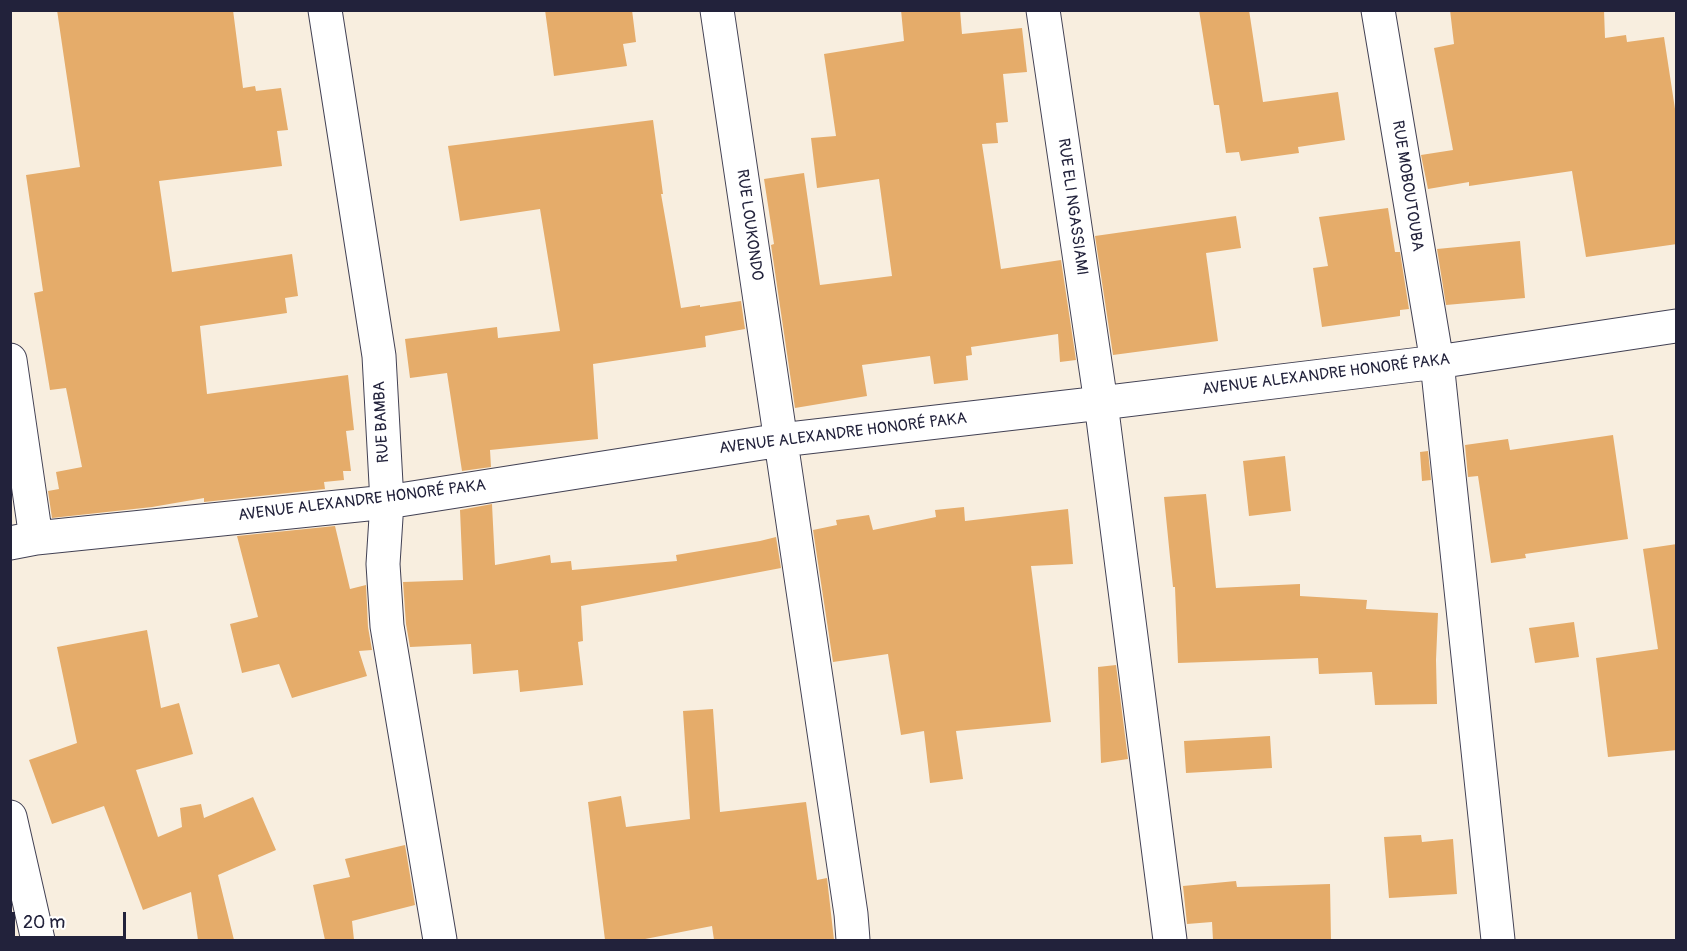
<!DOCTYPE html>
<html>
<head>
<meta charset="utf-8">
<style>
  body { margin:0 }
  #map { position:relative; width:1687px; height:951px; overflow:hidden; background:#f8eedf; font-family:Pangolin,sans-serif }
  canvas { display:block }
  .frame { position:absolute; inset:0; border:12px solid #22223b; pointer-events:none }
  .scale { position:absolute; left:12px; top:912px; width:114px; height:27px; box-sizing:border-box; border:3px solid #22223b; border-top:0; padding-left:8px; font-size:18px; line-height:21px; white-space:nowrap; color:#22223b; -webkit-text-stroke:4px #fff; paint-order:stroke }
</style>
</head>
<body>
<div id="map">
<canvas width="1687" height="951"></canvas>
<div class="frame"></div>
<div class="scale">20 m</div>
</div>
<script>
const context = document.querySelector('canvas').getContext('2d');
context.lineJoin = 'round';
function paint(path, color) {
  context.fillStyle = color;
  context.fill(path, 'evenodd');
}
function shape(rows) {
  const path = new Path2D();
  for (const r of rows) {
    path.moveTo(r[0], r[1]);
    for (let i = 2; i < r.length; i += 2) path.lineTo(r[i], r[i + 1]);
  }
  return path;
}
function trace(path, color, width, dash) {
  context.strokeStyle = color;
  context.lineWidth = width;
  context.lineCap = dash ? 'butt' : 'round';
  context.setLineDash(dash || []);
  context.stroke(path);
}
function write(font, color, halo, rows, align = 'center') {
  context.font = font + ' Pangolin,sans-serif';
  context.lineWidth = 6;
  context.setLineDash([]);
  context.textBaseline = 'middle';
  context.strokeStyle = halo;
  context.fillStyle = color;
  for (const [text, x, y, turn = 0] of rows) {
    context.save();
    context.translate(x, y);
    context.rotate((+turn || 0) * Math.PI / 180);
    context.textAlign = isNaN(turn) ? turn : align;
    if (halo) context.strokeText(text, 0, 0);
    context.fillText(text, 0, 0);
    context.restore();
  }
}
const building = shape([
  [57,10,233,10,243,88,255,86,256,91,281,88,288,130,277,131,282,166,159,181,172,272,292,254,298,296,285,298,287,313,200,326,207,394,348,375,354,430,346,431,351,471,343,471,344,480,324,482,325,489,204,502,204,498,152,507,52,518,48,491,59,489,56,472,82,467,66,388,50,390,34,293,43,291,26,175,80,167],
  [545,10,632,10,636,42,623,44,627,66,554,76],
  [901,10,960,10,962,34,1022,28,1027,72,1003,74,1008,122,996,123,998,143,982,144,1001,269,1061,260,1076,360,1060,362,1058,334,971,347,972,355,966,356,968,380,934,384,930,356,862,365,867,396,795,408,771,245,774,244,764,179,804,173,820,285,892,276,879,179,817,188,811,138,836,136,824,54,904,41],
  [1199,10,1249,10,1263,102,1338,92,1345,140,1298,147,1299,153,1241,161,1239,152,1226,153,1219,105,1214,105],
  [1450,10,1604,10,1605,38,1626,35,1627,42,1664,37,1677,122,1677,244,1586,257,1572,171,1469,186,1469,182,1428,189,1421,155,1453,150,1434,48,1454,44],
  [653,120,663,194,661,194,681,308,700,305,700,307,741,301,745,329,705,336,706,347,593,364,598,439,490,450,491,467,462,471,447,373,410,378,405,339,497,327,498,338,560,331,540,209,460,221,448,146],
  [1388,208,1395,252,1400,252,1409,309,1400,310,1400,316,1322,327,1313,268,1328,266,1319,217],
  [1236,216,1241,248,1206,253,1218,341,1113,355,1095,236],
  [1520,241,1525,298,1446,305,1437,249],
  [1613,435,1628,539,1525,554,1526,558,1491,563,1478,476,1468,477,1465,445,1508,439,1510,450],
  [1428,451,1431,480,1422,481,1420,452],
  [1285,456,1291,511,1249,516,1243,461],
  [1206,494,1216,588,1300,584,1300,596,1367,600,1366,609,1438,613,1436,660,1437,704,1375,705,1372,672,1319,674,1318,658,1178,663,1175,587,1173,587,1164,497],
  [492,504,495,565,550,555,551,563,571,561,572,570,677,561,676,555,760,541,776,537,781,568,581,606,583,641,578,642,583,685,520,692,518,670,473,674,471,644,410,647,406,624,403,582,463,580,460,510],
  [964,507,965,521,1068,509,1073,564,1031,566,1051,722,956,731,963,779,930,783,924,731,901,735,888,654,833,662,813,530,837,525,836,520,869,515,873,530,936,517,935,510],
  [335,526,350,589,366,585,368,627,372,650,359,651,367,676,292,698,279,664,242,673,230,624,258,617,237,536],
  [1677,544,1677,750,1608,757,1596,658,1658,649,1643,549],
  [1574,622,1579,657,1535,663,1529,628],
  [147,630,161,708,179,703,193,754,136,770,158,837,182,827,180,808,201,804,204,818,253,797,276,850,218,875,234,940,198,940,191,892,143,910,104,806,52,824,29,760,77,743,57,647],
  [1116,665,1128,759,1101,763,1098,667],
  [713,709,720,812,806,802,817,880,827,878,834,940,714,940,712,926,640,940,605,940,588,802,621,796,626,827,690,819,683,711],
  [1270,736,1272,768,1186,773,1184,741],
  [1421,835,1422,842,1453,839,1457,894,1389,898,1384,837],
  [405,845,415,905,352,921,354,940,325,940,313,885,350,877,345,859],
  [1236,881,1237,887,1330,884,1331,940,1213,940,1212,922,1187,924,1183,886]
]);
const street = shape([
  [325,10,379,356,387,502,383,564,387,626,440,940],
  [717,10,851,914,853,940],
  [1043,10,1101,403,1170,940],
  [1378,10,1437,362,1498,940],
  [10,360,36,538],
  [10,543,36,538,387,502,781,440,1101,403,1437,362,1676,326],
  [10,817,38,940]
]);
const streetNames = [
  ["RUE MOBOUTOUBA",1407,186,81],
  ["RUE ELI NGASSIAMI",1072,207,82],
  ["RUE LOUKONDO",749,225,82],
  ["AVENUE ALEXANDRE HONORÉ PAKA",1326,375,-7],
  ["RUE BAMBA",382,422,-93],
  ["AVENUE ALEXANDRE HONORÉ PAKA",843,434,-7],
  ["AVENUE ALEXANDRE HONORÉ PAKA",362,501,-7]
];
paint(building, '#e5ac6a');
trace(street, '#424154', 35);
trace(street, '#fff', 33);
write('16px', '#22223b', '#fff', streetNames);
</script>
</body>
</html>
